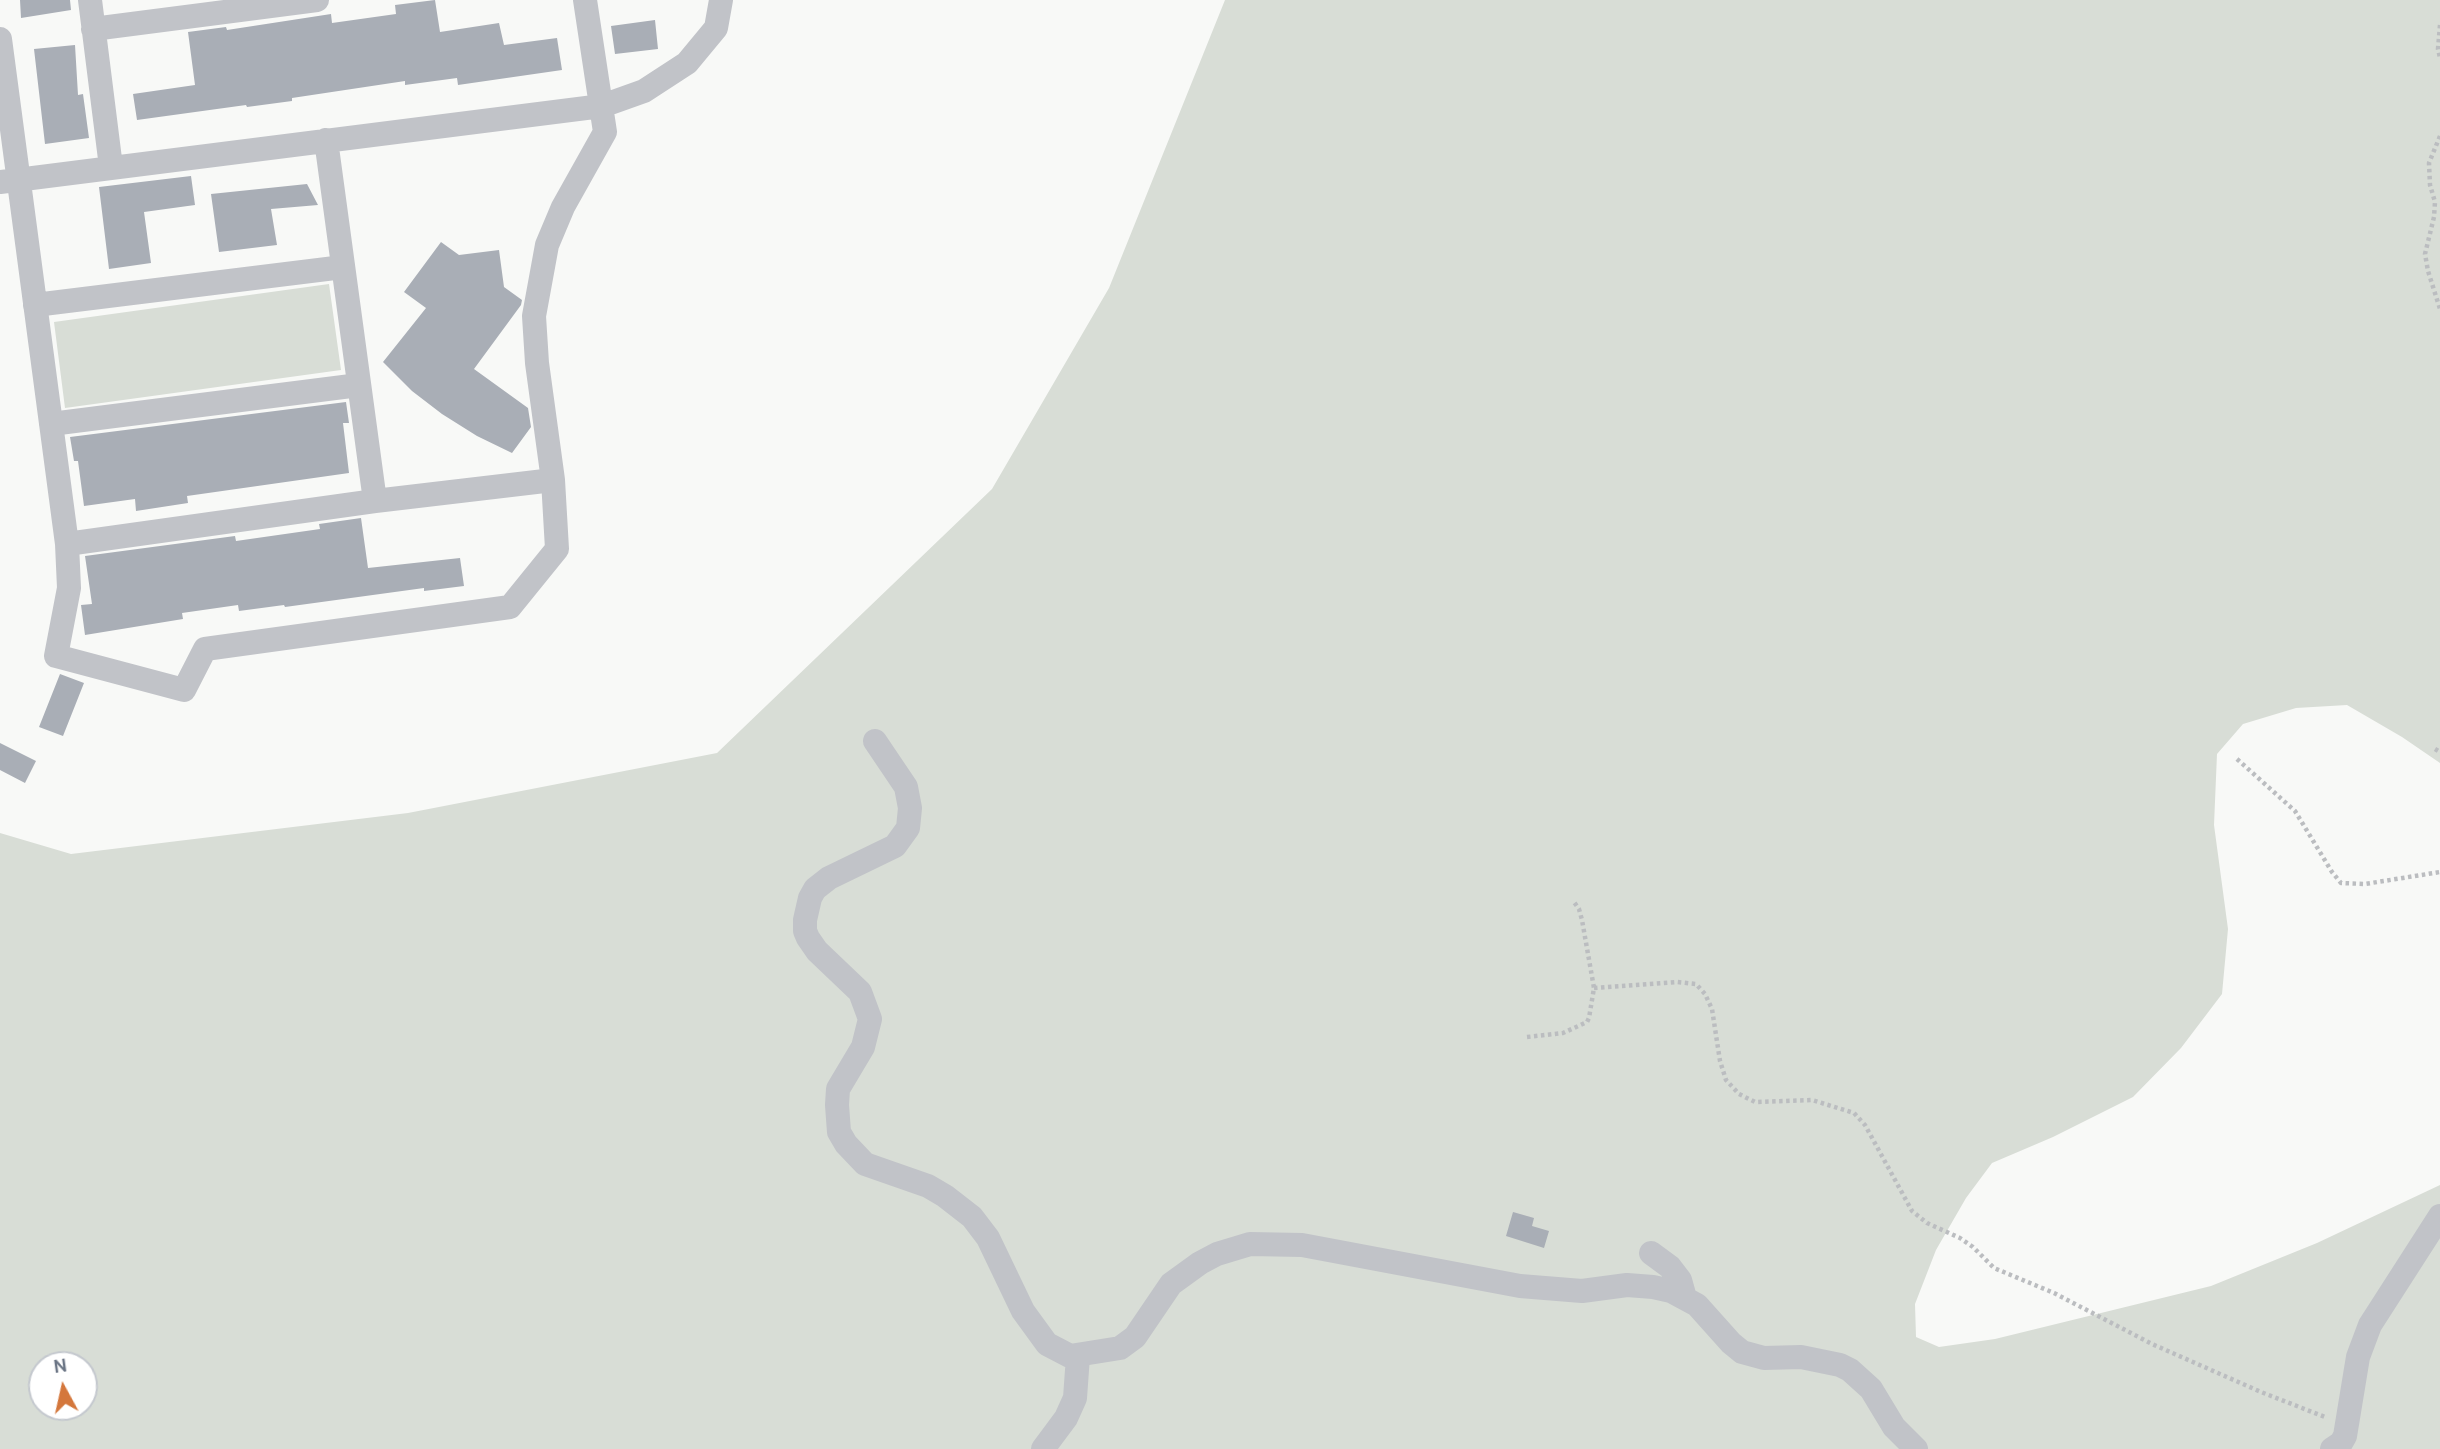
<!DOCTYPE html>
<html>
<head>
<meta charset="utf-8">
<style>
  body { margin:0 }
  #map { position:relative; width:2440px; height:1449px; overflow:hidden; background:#f8f9f7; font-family:Overpass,sans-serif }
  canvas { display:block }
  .north { position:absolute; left:28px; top:1351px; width:70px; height:70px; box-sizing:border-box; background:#fff; border:2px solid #c4c8ce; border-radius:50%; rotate:352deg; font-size:19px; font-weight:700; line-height:28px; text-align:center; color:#6b7585 }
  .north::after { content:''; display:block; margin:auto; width:24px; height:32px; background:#d4773c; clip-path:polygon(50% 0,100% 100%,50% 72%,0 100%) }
</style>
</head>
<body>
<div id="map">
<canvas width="2440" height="1449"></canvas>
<div class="north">N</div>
</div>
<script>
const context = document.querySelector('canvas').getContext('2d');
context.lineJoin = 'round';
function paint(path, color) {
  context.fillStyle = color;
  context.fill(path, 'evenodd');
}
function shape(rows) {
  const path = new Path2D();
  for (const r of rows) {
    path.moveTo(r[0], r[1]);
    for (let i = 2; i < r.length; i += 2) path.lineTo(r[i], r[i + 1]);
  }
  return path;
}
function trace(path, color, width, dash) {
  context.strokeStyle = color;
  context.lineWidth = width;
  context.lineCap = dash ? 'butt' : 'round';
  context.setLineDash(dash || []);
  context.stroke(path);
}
const green = shape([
  [1225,0,2440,0,2440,763,2402,737,2347,705,2296,708,2243,724,2217,754,2214,825,2228,929,2222,994,2181,1048,2133,1097,2053,1137,1992,1163,1966,1198,1936,1250,1915,1304,1916,1337,1939,1347,1995,1339,2211,1286,2317,1243,2440,1185,2440,1449,0,1449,0,833,71,854,408,813,717,753,992,489,1109,288],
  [42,1365,84,1365,84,1407,42,1407],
  [329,284,341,370,65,408,54,322]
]);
const building = shape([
  [20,0,70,0,71,10,21,18],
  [435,0,440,32,499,23,504,45,557,38,562,70,458,85,457,78,405,85,405,81,292,98,292,101,247,107,246,105,137,120,133,94,195,85,188,32,226,27,227,30,331,14,332,23,396,14,395,5],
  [655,20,658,49,615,54,611,26],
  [75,45,78,95,83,94,89,138,45,144,34,49],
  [191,176,195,205,144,212,151,263,109,269,99,187],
  [307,184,318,205,271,209,277,245,219,252,211,194],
  [441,242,459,255,499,250,504,287,522,300,521,305,474,369,528,408,531,427,512,453,477,436,442,414,412,391,383,362,426,308,404,292],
  [346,402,349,423,343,423,349,473,187,496,188,503,136,511,135,499,84,506,78,461,74,461,70,437],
  [361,518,368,568,460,558,464,586,424,591,424,588,285,607,284,605,239,611,238,605,182,613,183,619,85,635,81,605,92,604,85,556,235,536,236,541,320,529,319,524],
  [60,674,84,683,63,736,39,727],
  [0,743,36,761,25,783,0,770],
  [1513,1212,1534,1218,1532,1226,1549,1231,1544,1248,1506,1236]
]);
const path = shape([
  [2440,25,2438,49,2440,58],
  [2440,136,2429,163,2430,185,2435,202,2434,217,2425,254,2428,271,2440,309],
  [2435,749,2440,752],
  [2237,759,2295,811,2332,872,2341,883,2365,884,2440,872],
  [1594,988,1677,982,1696,984,1705,994,1712,1009,1720,1061,1726,1080,1739,1094,1755,1102,1812,1100,1854,1113,1865,1125,1912,1211,1927,1223,1960,1238,1973,1247,1994,1268,2054,1293,2152,1344,2261,1392,2325,1417],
  [1527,1037,1563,1033,1587,1022,1589,1018,1594,988,1582,920,1579,909,1574,902]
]);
const street = shape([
  [90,0,111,167],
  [93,29,317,0],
  [0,39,67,544,69,588,56,656,184,690,205,649,510,607,557,549,553,480,537,363,534,316,547,245,563,207,605,132,585,0],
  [326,140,375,501],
  [0,182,602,106,644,91,687,63,716,28,721,0],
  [35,305,343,267],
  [51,424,359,385],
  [67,544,375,501,553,480],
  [875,741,906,787,910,808,908,828,895,846,829,878,815,889,810,898,805,920,805,931,808,938,817,951,860,992,870,1019,863,1047,838,1089,837,1105,839,1132,846,1144,865,1164,928,1186,945,1196,972,1217,988,1238,1023,1311,1047,1344,1070,1356,1120,1348,1135,1337,1171,1284,1200,1263,1217,1254,1250,1244,1302,1245,1520,1286,1582,1291,1627,1285,1653,1287,1671,1291,1697,1305,1731,1343,1742,1352,1764,1358,1801,1357,1840,1365,1850,1370,1871,1389,1894,1427,1916,1449],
  [1651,1253,1670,1267,1680,1280,1685,1298],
  [1043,1449,1066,1418,1075,1398,1078,1356],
  [2332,1449,2341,1443,2345,1436,2358,1357,2370,1325,2440,1216]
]);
paint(green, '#d8ddd6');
paint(building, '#a9aeb6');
trace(path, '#bbbdc0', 4.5, [3.5, 3.5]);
trace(street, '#c1c3c8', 24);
</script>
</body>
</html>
